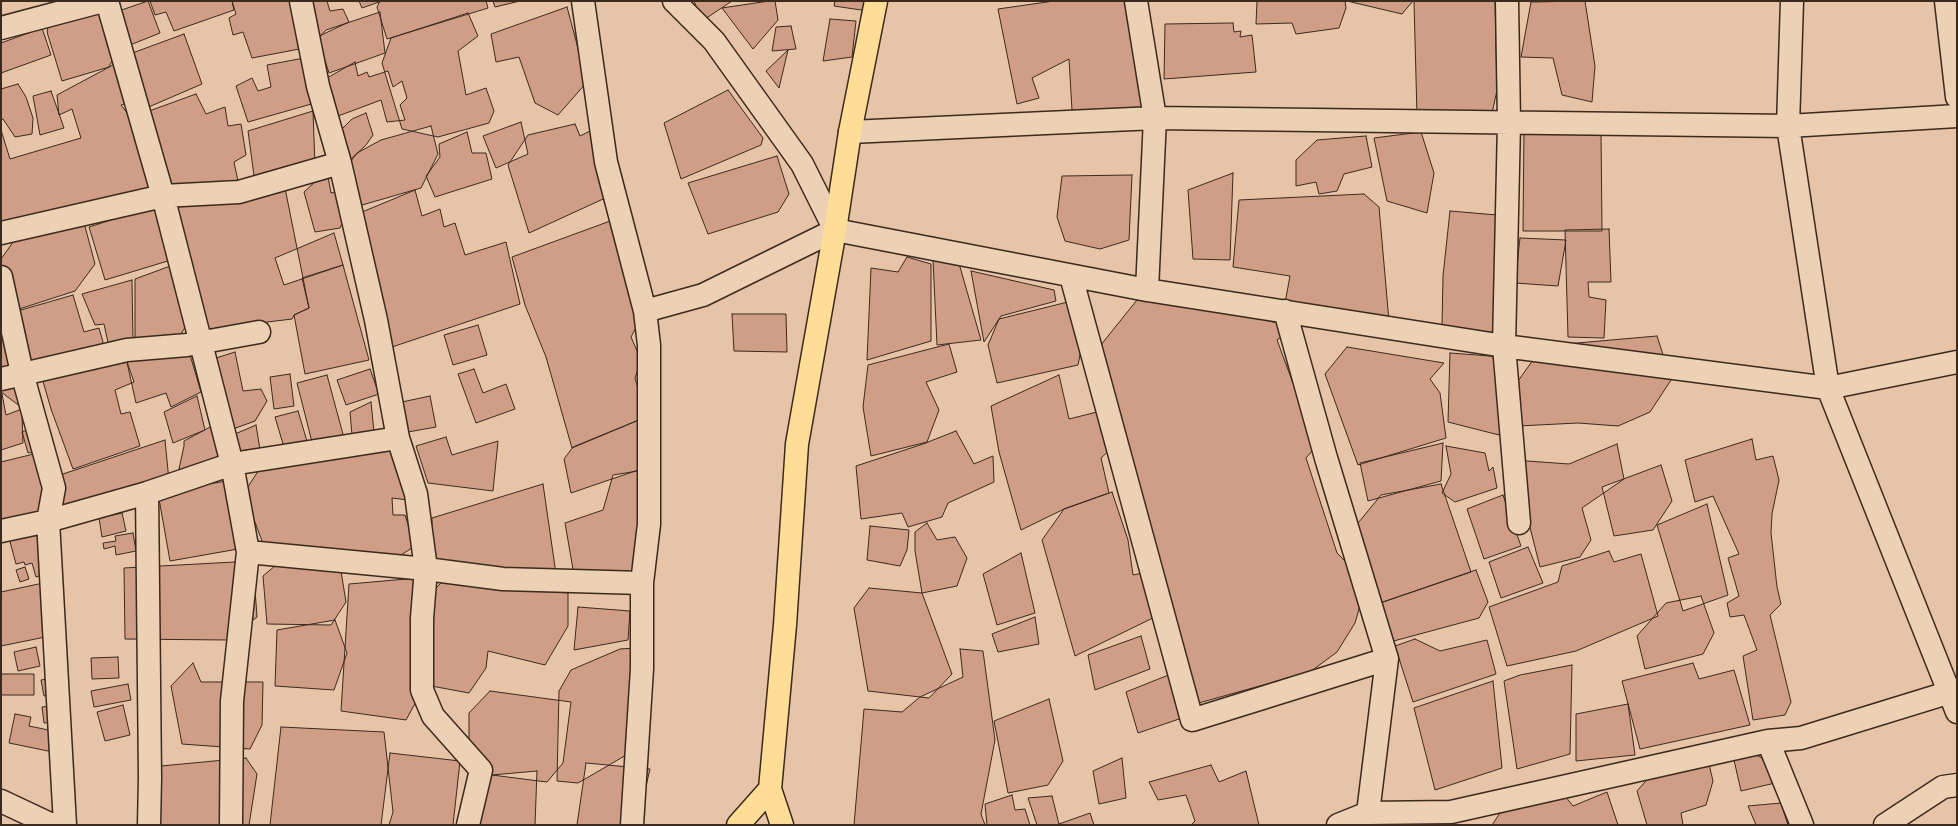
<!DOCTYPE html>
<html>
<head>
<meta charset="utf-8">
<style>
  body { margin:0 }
  #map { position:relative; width:1958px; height:826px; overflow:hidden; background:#e7c4a8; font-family:Itim,sans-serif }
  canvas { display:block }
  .frame { position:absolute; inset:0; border:2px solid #3b2a1e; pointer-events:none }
</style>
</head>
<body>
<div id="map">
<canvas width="1958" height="826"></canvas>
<div class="frame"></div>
</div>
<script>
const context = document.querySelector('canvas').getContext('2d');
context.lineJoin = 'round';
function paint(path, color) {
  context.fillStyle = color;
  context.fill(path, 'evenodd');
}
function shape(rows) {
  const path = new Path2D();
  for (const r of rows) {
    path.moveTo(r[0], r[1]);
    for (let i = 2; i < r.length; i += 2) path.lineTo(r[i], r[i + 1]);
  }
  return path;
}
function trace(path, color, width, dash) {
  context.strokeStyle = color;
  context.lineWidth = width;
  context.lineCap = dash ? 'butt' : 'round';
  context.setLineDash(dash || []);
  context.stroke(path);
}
const building = shape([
  [148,1,160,33,120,49,107,15,148,1],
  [150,1,232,1,234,10,174,31,166,12,155,15,150,1],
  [232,1,297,1,310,47,252,58,243,32,233,35,229,18,236,14,232,1],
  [303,1,327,1,330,11,343,9,349,22,315,38,303,1],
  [359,1,382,1,362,8,359,1],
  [380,1,486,1,488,8,387,39,377,7,380,1],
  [493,1,520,1,495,7,493,1],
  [694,1,732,1,702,21,694,1],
  [769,1,775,1,778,20,753,49,722,8,769,1],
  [835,1,870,1,868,11,834,6,835,1],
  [1054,1,1129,1,1146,108,1072,110,1069,59,1032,78,1039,98,1017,104,998,9,1054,1],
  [1257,1,1345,1,1346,8,1339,28,1296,34,1292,23,1256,24,1257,1],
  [1347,1,1413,1,1402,14,1347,1],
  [1414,1,1495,1,1497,90,1491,118,1417,116,1414,1],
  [1585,1,1595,66,1592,102,1562,95,1553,58,1521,57,1531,2,1585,1],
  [106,3,119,47,109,67,62,81,47,32,51,14,106,3],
  [567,7,587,82,558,115,535,103,519,57,496,62,491,34,567,7],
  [380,12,385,53,329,73,318,39,326,30,380,12],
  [468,13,478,36,458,51,466,95,486,88,494,111,489,123,438,137,402,129,382,63,391,38,468,13],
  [830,19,856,21,852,57,823,61,830,19],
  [1233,23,1234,32,1241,31,1240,37,1252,35,1256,72,1164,79,1165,24,1233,23],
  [791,26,796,49,772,51,776,27,791,26],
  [42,28,51,55,1,73,1,43,42,28],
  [184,34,202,84,144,109,127,55,184,34],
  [788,50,779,88,766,71,788,50],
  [304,58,315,103,248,122,236,86,252,78,258,91,271,87,267,65,304,58],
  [355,62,358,76,367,72,369,77,388,71,393,87,402,81,407,98,400,105,405,120,387,122,381,100,338,116,327,78,355,62],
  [113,65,128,103,121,105,135,123,159,192,1,226,1,130,10,159,81,138,72,109,59,115,57,95,113,65],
  [18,84,26,97,33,118,32,134,15,137,3,119,1,120,1,89,18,84],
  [728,90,763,138,761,145,681,179,664,123,728,90],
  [51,91,64,128,40,135,33,96,51,91],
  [196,94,206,114,225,107,228,126,241,124,246,155,234,162,239,186,167,192,141,114,196,94],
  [313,111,315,166,255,183,248,131,313,111],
  [366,113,373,135,366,145,347,163,339,132,352,119,366,113],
  [521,122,528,154,496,168,483,136,521,122],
  [575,124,580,136,598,127,614,194,529,233,508,165,528,135,575,124],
  [431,126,438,154,421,188,362,205,347,166,357,153,381,140,431,126],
  [1524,127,1601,132,1602,231,1523,231,1524,127],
  [467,132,472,153,486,153,492,179,435,197,426,176,440,157,439,144,467,132],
  [1421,132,1434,173,1427,213,1387,201,1374,138,1421,132],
  [1366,136,1372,167,1344,174,1337,191,1319,194,1316,182,1296,186,1296,160,1317,140,1366,136],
  [777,156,789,194,778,212,708,234,688,183,777,156],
  [327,171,331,193,343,191,347,213,340,228,315,232,304,192,327,171],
  [1233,173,1230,260,1193,259,1188,190,1233,173],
  [1132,175,1129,240,1100,249,1065,241,1057,217,1062,176,1132,175],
  [284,183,309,308,294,315,292,319,202,330,169,215,178,207,240,196,284,183],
  [415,190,422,216,440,209,444,227,455,223,465,255,506,242,520,304,392,347,355,215,415,190],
  [1364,194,1379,207,1389,321,1285,303,1290,276,1233,267,1239,200,1364,194],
  [155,206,171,260,105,280,89,227,155,206],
  [1450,211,1497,215,1499,333,1442,327,1443,276,1450,211],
  [83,219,95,264,75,291,13,311,1,271,1,259,16,238,83,219],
  [613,220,642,317,631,337,641,360,635,378,646,417,572,448,546,357,525,305,512,257,613,220],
  [1609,229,1611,282,1588,282,1589,297,1606,300,1604,338,1568,337,1565,230,1609,229],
  [334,233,343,265,284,285,275,258,334,233],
  [1520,238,1566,240,1558,286,1515,283,1520,238],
  [907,257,931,264,931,341,867,360,871,268,898,272,907,257],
  [933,260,958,260,981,340,937,345,933,260],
  [173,265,193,315,177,340,135,344,135,279,173,265],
  [343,265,369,360,305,374,294,315,309,308,302,278,343,265],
  [971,271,1054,290,1056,301,1001,316,984,342,971,271],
  [132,280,133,343,109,347,104,324,95,325,82,294,132,280],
  [73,295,84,332,99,328,103,342,97,354,27,367,14,312,73,295],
  [1141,295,1255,317,1295,328,1277,340,1300,402,1324,437,1306,458,1337,553,1347,563,1361,602,1355,623,1337,652,1310,672,1195,704,1092,356,1141,295],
  [1072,301,1083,340,1078,365,997,383,988,345,999,319,1072,301],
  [1,311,10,372,1,373,1,311],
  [732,314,786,314,787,352,734,351,732,314],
  [478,325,487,355,453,365,444,335,478,325],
  [1657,336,1671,380,1650,412,1618,426,1578,423,1518,426,1513,388,1543,346,1657,336],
  [949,344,957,372,926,382,939,410,927,442,871,456,863,407,868,365,949,344],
  [187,345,201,392,171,407,166,393,136,403,126,358,187,345],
  [1347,347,1444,363,1430,379,1440,393,1446,438,1358,465,1325,374,1347,347],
  [123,350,134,382,115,390,121,414,130,412,140,446,73,469,51,409,40,371,123,350],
  [235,352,243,391,261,389,267,401,255,421,233,429,213,359,235,352],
  [1450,353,1503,357,1514,397,1499,435,1448,422,1450,353],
  [370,369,379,394,346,405,337,380,370,369],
  [474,369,483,393,506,384,515,409,476,423,458,374,474,369],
  [290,374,294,406,274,409,270,377,290,374],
  [327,375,344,438,313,446,297,383,327,375],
  [1059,375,1069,419,1105,410,1116,444,1101,458,1109,493,1064,509,1021,530,999,452,991,406,1059,375],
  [30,378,38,403,6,415,1,389,30,378],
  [1,392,33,416,22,416,23,443,1,450,1,392],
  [197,396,205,430,173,443,164,412,197,396],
  [430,396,436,427,408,432,402,402,430,396],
  [371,402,374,432,352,435,350,412,371,402],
  [298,411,309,448,286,454,275,417,298,411],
  [646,417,641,469,571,493,564,459,573,447,646,417],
  [39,425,46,450,28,453,22,432,39,425],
  [214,425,229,462,200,474,179,469,184,446,184,441,214,425],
  [256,425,261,456,241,460,235,434,256,425],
  [956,431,974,464,993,456,994,482,948,503,942,517,908,527,902,513,861,519,856,466,923,444,956,431],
  [446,437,452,455,498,441,493,491,428,483,416,446,446,437],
  [1752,439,1756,460,1773,456,1779,480,1772,514,1771,533,1777,587,1781,604,1770,615,1791,702,1785,715,1753,720,1743,656,1757,650,1744,615,1730,617,1727,603,1739,596,1728,558,1739,554,1713,496,1695,502,1685,460,1752,439],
  [165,440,169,481,62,513,54,477,165,440],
  [394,443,408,500,392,498,393,515,405,515,415,546,395,559,265,549,244,493,260,468,394,443],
  [1443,443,1441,481,1368,501,1360,463,1443,443],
  [1617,444,1624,479,1582,508,1591,540,1580,557,1540,567,1513,460,1569,464,1617,444],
  [1446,446,1485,453,1489,471,1493,467,1497,488,1455,502,1442,493,1451,474,1446,446],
  [42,452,52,499,32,520,1,526,1,462,42,452],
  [1661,465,1672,501,1653,530,1614,536,1602,487,1661,465],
  [644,470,639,563,627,576,574,575,565,523,603,510,613,475,644,470],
  [226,481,238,549,170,561,158,493,226,481],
  [543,484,556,574,431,561,432,518,543,484],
  [1441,484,1471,572,1380,603,1354,528,1381,495,1441,484],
  [1112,492,1128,540,1133,575,1148,572,1161,614,1075,656,1042,540,1064,509,1112,492],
  [1503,495,1521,546,1484,559,1467,509,1503,495],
  [1707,504,1728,595,1683,611,1657,525,1707,504],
  [122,513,126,531,102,537,99,518,122,513],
  [927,523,937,540,955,537,967,558,957,586,922,593,915,551,915,532,927,523],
  [870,526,909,530,907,550,900,566,867,560,870,526],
  [39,531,50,573,36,577,32,563,25,565,24,562,16,564,9,538,39,531],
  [133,533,136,551,116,555,115,546,104,549,103,543,116,541,115,536,133,533],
  [1528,547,1543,583,1501,598,1489,562,1528,547],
  [1609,551,1614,562,1641,554,1658,616,1576,651,1507,666,1489,607,1558,582,1562,566,1609,551],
  [1021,553,1035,613,997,625,983,574,1021,553],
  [253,561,257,617,227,640,125,639,124,568,253,561],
  [276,565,340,565,346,602,331,625,267,624,263,576,276,565],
  [25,567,29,579,20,582,16,570,25,567],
  [1476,570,1488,602,1479,618,1390,642,1380,603,1476,570],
  [418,578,417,700,406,720,341,711,349,584,418,578],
  [443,581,568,593,568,626,545,665,488,651,486,668,469,693,426,685,431,593,443,581],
  [48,582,60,634,1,646,1,592,48,582],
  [869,588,922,593,952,674,929,698,868,691,854,608,869,588],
  [1701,596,1714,633,1703,654,1645,669,1637,636,1666,603,1701,596],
  [578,607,630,611,628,640,574,650,578,607],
  [1035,617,1039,644,998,652,992,634,1035,617],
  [335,620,347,653,334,690,275,686,277,630,335,620],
  [1141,636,1150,669,1095,690,1088,655,1141,636],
  [1415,639,1440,651,1487,640,1496,674,1413,702,1395,646,1415,639],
  [36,647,40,666,18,671,14,652,36,647],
  [636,648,628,754,578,783,557,781,559,691,571,670,620,649,636,648],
  [960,649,983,651,995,740,981,814,985,825,854,825,864,709,902,712,920,697,963,677,960,649],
  [118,657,119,678,92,679,91,658,118,657],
  [193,663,201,682,263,682,262,725,250,749,182,744,171,686,193,663],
  [1693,663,1699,679,1734,670,1750,725,1640,749,1622,681,1693,663],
  [1572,665,1570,754,1517,769,1504,681,1520,675,1572,665],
  [1,674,34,674,34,695,1,695,1,674],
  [1171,674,1182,718,1138,733,1126,692,1171,674],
  [53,678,56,694,44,696,41,680,53,678],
  [1493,681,1502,768,1435,790,1414,708,1493,681],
  [128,684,131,700,94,707,91,691,128,684],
  [490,691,571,702,563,763,547,782,492,775,491,767,469,766,469,713,490,691],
  [1049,699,1063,761,1048,785,1008,793,994,721,1049,699],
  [68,704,70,720,44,723,42,707,68,704],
  [1628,704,1635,755,1576,761,1576,714,1628,704],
  [123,705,130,735,105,741,97,712,123,705],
  [15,714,31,717,29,726,58,732,53,752,9,743,15,714],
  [281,727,384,732,393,812,389,825,270,825,281,727],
  [390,753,460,761,453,825,381,825,390,753],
  [1753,753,1767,761,1775,783,1741,791,1734,760,1753,753],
  [246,758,257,774,249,825,159,825,161,766,246,758],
  [1122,758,1126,798,1099,804,1093,771,1122,758],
  [1708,760,1713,781,1706,805,1681,813,1683,825,1647,825,1637,791,1653,773,1708,760],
  [586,763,650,769,637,825,577,825,586,763],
  [1211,765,1219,782,1246,771,1259,825,1191,825,1195,821,1186,795,1158,800,1149,782,1211,765],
  [537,771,535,825,475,825,492,775,537,771],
  [1561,791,1573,806,1607,792,1618,825,1492,825,1506,804,1561,791],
  [1012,795,1015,810,1025,809,1030,825,987,825,985,804,1012,795],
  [1052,796,1059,824,1090,813,1094,825,1037,825,1028,798,1052,796],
  [1781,803,1788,825,1756,825,1748,806,1781,803]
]);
const minor = shape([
  [107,1,163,196,232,464,248,552,232,701,231,825],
  [301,1,318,86,340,163,376,320,398,438,416,494,426,569,422,618,422,690,433,716,481,770,468,825],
  [583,1,606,162,645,311,649,345,649,524,642,583,642,669,632,825],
  [674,1,714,41,802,164,835,230,1147,290,1504,346,1828,388,1957,362],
  [1136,1,1155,118,1147,290],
  [1507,1,1509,123,1504,346,1519,523],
  [1792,1,1788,126,1828,388,1957,712],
  [1946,1,1957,97],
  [1,28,103,1],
  [850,132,1155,118,1788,126,1957,116],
  [1,233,163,196,239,192,340,163],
  [1071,276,1192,720,1387,659],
  [1,277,22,373,54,488,48,521,65,825],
  [645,311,703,295,835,230],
  [1285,311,1326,458,1387,659,1368,813],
  [1,379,127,350,187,345,259,332],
  [147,493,150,778,149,825],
  [1,531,48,521,147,493,232,464,398,438],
  [248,552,426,569,503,579,642,583],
  [1768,741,1802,825],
  [1,801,52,825],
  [1338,825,1368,813,1451,812,1768,741,1801,738,1957,690],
  [1885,825,1943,787,1957,785]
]);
const major = shape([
  [738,825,770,789],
  [782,825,770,789,785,625,797,444,835,230,850,132,876,1]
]);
paint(building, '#d09e86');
trace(building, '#3b2a1e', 1);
trace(minor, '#3b2a1e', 25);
trace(major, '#3b2a1e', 25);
trace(minor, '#edd1b4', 22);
trace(major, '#fedd96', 22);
</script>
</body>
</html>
